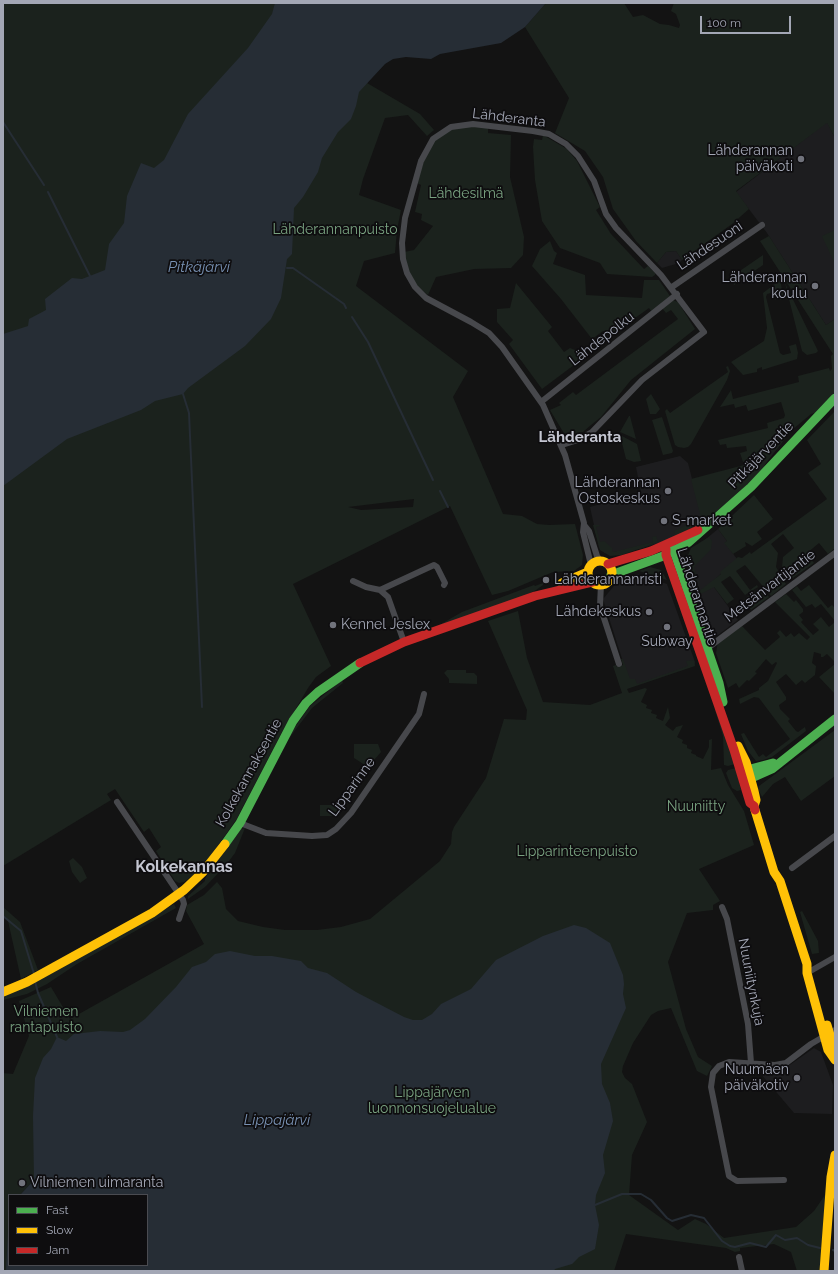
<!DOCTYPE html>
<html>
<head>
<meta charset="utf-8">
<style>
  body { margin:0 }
  #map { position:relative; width:838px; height:1274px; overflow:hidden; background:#131313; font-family:Raleway,sans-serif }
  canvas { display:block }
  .frame { position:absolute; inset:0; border:4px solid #a3a7b5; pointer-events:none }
  .legend { position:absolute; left:8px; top:1194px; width:140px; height:72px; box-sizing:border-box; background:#0e0d0f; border:1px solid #4a4b51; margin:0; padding:5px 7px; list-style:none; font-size:12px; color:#a3a7b5 }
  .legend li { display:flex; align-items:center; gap:8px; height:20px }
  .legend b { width:20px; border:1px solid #4a4b51 }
  .scale { position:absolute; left:700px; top:16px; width:91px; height:18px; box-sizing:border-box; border:2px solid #a3a7b5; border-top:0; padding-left:5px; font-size:12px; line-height:14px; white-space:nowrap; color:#a3a7b5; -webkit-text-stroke:3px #0e0d0f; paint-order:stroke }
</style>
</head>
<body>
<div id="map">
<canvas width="838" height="1274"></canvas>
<div class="frame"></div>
<ul class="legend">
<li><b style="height:5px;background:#4caf50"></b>Fast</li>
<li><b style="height:5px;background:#ffc107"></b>Slow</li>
<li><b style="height:5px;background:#c62828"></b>Jam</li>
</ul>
<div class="scale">100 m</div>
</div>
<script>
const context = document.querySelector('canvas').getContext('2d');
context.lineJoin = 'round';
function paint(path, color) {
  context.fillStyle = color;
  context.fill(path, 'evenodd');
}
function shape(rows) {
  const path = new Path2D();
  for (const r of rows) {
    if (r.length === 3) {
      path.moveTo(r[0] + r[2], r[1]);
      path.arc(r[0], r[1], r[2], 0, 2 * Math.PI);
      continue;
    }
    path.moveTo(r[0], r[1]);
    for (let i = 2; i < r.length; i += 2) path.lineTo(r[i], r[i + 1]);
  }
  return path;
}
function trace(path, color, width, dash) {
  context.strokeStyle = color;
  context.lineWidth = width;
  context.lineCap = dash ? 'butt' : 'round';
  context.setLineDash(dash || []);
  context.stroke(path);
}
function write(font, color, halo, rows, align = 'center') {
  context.font = font + ' Raleway,sans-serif';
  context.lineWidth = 3.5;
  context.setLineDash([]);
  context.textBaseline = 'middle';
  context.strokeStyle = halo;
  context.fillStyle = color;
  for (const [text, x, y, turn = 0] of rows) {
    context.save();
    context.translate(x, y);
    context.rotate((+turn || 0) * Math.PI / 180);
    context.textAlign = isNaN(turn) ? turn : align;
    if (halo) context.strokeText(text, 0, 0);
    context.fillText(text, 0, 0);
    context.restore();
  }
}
const built = shape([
  [827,122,835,138,835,319,826,325,767,233,736,192],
  [676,251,682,260,679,263,662,268,657,263,666,252],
  [680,456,688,463,703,522,677,537,640,549,605,553,599,548,590,507,641,493,636,467],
  [718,529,727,541,725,543,737,559,711,583,738,620,718,635,711,635,689,555,695,548],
  [637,574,667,584,695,662,694,666,631,687,603,599,619,580],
  [814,1048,821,1052,833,1085,832,1114,794,1113,755,1067,784,1069]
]);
const green = shape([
  [3,3,302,3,147,235,3,361],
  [546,3,624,3,633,17,643,15,660,24,669,25,679,28,680,25,676,14,671,11,674,3,835,3,835,138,827,123,736,191,749,209,732,224,682,260,676,251,666,252,657,263,636,241,613,209,603,177,585,151,555,133,569,98,525,27],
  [367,83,420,114,434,130,427,136,408,115,385,118,363,179,359,195,401,210,397,230,395,253,364,261,356,286,468,371,453,397,503,514,522,516,537,524,549,525,575,524,583,555,582,565,574,571,553,572,508,591,492,595,450,506,293,584,331,666,316,677,308,688,282,732,236,820,206,862,196,873,184,882,179,883,175,881,156,851,161,847,149,828,144,832,115,789,107,794,111,800,3,866,3,479,268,246,353,86],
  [414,499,413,507,361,510,348,507],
  [473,125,488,128,488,133,511,135,510,177,524,237,523,255,511,268,474,269,436,277,428,295,418,287,409,273,404,252,414,250,433,226,421,220,422,214,415,212,421,185,417,183,426,154,435,141,451,129],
  [543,135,567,149,577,161,600,207,596,210,611,234,644,269,648,266,655,273,655,275,652,277,607,274,600,263,560,248,542,221,535,180,533,147,534,139,542,140],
  [835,230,835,264,822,236],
  [769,236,826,325,835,319,835,392,815,413,811,414,792,430,766,463,762,470,732,500,702,522,676,537,674,531,701,518,691,479,744,465,740,453,747,451,746,446,727,448,726,444,720,445,718,440,768,428,767,423,784,418,785,415,781,402,748,411,746,405,735,408,734,404,720,407,731,390,733,399,799,382,798,376,829,368,830,371,832,369,831,356,833,354,760,241],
  [550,241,554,251,557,253,553,264,585,275,586,295,642,298,644,280,659,280,670,296,652,312,649,308,614,333,603,331,592,339,561,299,532,266,540,249],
  [763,255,763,265,734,285,731,277],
  [780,280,784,299,780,300,778,293,775,292,767,294,766,297,780,353,783,355,791,353,789,346,796,344,798,353,797,359,762,370,762,367,757,369,757,372,743,375,731,362,764,341,767,328,763,293],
  [516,283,552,327,548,331,564,352,570,348,575,350,582,359,542,389,509,344,513,340,497,322,497,309,510,308],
  [785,283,818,351,816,353,807,355,802,351],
  [673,300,678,302,695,329,631,380,601,417,591,425,583,432,569,436,565,435,550,410,561,405,559,403,573,392,576,395,678,319,671,310,666,313,662,308],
  [728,366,730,371,727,380,691,444,688,447,684,448,678,447,675,445,665,411,667,409,670,413,728,372,726,367],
  [651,394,660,409,656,414,650,414,646,399],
  [835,411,835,548,828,554,819,543,807,553,814,563,790,580,782,567,783,557,794,548,783,534,771,544,778,553,776,567,786,584,771,596,745,565,736,571,750,590,757,585,758,587,745,595,730,576,721,582,734,599,727,604,714,587,699,595,698,592,721,574,720,572,738,557,742,558,750,552,751,554,827,499,808,473,821,464,807,440],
  [629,416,630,416,636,439,620,432],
  [662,417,673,451,672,453,663,455,652,420],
  [620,435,637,444,641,461,634,462,626,459],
  [754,495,773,519,757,532,762,539,752,546,745,542,746,546,733,554,724,543,727,541,718,529],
  [593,525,599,525,600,526,596,527,600,542,604,541,612,548,613,552,653,542,652,537,656,536,658,542,622,555,610,556,600,550],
  [709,537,712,541,711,549,694,567,697,578,694,586,686,560,691,548],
  [650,567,661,570,667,580,639,571],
  [543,583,543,585,536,590,524,596,436,627,462,612,534,585,535,586],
  [809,585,828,608,832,605,835,608,835,621,821,604,815,608,812,604,806,607,792,590,797,586,801,591],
  [761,587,769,597,751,610,744,599],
  [786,594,794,602,796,600,803,609,803,612,799,615,803,620,801,622,813,635,819,630,813,624,821,617,829,627,835,622,835,662,827,654,823,657,821,657,821,654,814,652,812,663,816,666,815,675,805,683,802,680,796,685,786,674,776,682,786,697,786,700,779,705,780,709,790,719,788,721,796,731,798,732,805,727,806,731,772,757,763,760,756,761,748,751,741,734,744,733,759,757,763,754,766,757,790,739,759,698,754,697,740,704,739,699,759,690,759,688,768,681,777,663,776,662,772,665,766,659,755,672,757,673,749,681,747,680,739,688,736,683,728,688,716,653,717,647,718,642,742,626,765,650,780,637,777,633,780,630,786,637,791,633,794,637,799,633,807,640,810,637,775,602],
  [518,611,527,658,543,702,590,705,622,693,613,666,616,665,617,667,623,665,621,659,623,659,630,679,635,679,637,684,688,666,686,661,694,660,695,666,627,689,629,693,645,688,647,689,641,702,647,705,646,708,652,710,651,713,657,715,656,718,663,721,668,707,670,718,665,725,673,731,676,727,683,725,677,737,683,740,682,743,687,745,687,748,692,750,691,753,696,755,696,756,703,759,709,747,709,740,712,739,711,770,721,768,728,785,744,811,754,845,699,869,720,901,713,905,713,910,687,913,668,962,686,1029,698,1057,712,1066,707,1076,697,1071,671,1008,658,1011,651,1015,633,1043,623,1066,622,1072,625,1078,632,1084,647,1122,632,1155,629,1195,678,1230,695,1219,706,1224,724,1238,796,1227,814,1211,825,1195,820,1271,797,1271,791,1252,774,1244,740,1248,740,1251,735,1252,726,1248,626,1234,614,1271,3,1271,3,1073,13,1074,29,1036,19,1001,51,987,70,1019,204,944,186,911,187,905,204,895,217,882,222,888,226,909,238,921,263,927,285,930,317,930,341,927,370,919,440,861,451,844,452,832,454,827,486,778,504,719,526,720,527,710,488,621],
  [34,1180,147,1195,147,1265,9,1265,9,1195,20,1195],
  [835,664,835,694,819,677],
  [447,670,466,670,466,673,474,673,477,676,477,684,449,683,449,679,444,673],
  [342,680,343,683,312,708,290,737,290,734,310,706],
  [717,709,735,764,728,766,724,765,723,736,715,710],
  [835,730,835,776,801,801,785,777,773,784,762,797,758,789,759,786],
  [354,744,378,744,381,752,368,767,354,758],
  [736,768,741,790,737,791,732,788,726,773,728,770],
  [320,805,337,805,337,816,320,816],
  [245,828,235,853,226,865,205,887,188,899,188,896,205,881,205,879,208,873,241,829],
  [73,858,82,867,87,878,80,883,72,872,69,861],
  [174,904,176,908,77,964,47,984,27,994,3,1000,3,997,148,919],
  [3,907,20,922,38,970,21,979,8,921,3,916],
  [802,911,818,941,819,953,812,954,800,912]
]);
const water = shape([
  [275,3,546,3,525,27,501,43,440,54,431,59,406,57,393,59,385,64,359,92,356,106,351,119,338,132,322,158,318,172,303,197,294,208,292,254,287,259,281,298,271,319,245,346,188,388,183,394,155,401,141,410,67,439,3,486,3,334,28,326,29,319,46,310,45,299,72,278,82,279,105,270,109,244,124,223,127,196,141,163,154,168,164,160,188,114,248,48,272,14],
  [574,925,586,928,610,943,623,975,624,984,623,994,626,1008,601,1064,602,1084,610,1103,613,1121,603,1155,605,1173,596,1195,595,1205,599,1225,595,1249,579,1257,572,1264,555,1269,554,1271,6,1271,9,1213,9,1265,147,1265,147,1195,20,1195,34,1180,33,1116,35,1078,43,1058,51,1049,57,1037,66,1041,74,1034,100,1031,123,1032,130,1030,145,1019,176,987,192,967,206,962,215,954,230,951,255,956,272,956,301,961,308,968,327,973,356,992,404,1017,413,1020,422,1020,432,1014,441,1004,471,989,496,960,543,936]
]);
const stream = shape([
  [3,122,44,185],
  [48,192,90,276],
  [287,268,293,268,344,304,346,308],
  [352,317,368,342,433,480],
  [183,394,189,413,202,707],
  [440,491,448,507],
  [3,916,21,931,34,974],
  [35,981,38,993,57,1037],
  [595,1205,622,1194,641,1194,651,1200,667,1218,672,1221,691,1215,704,1218,722,1241,730,1246,735,1247,750,1243,766,1247,776,1235,785,1240,797,1238,808,1245,820,1248],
  [833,1250,835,1251]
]);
const street = shape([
  [672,287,762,225],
  [541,402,677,294],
  [562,445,578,440,592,432,642,380,704,332,661,275,616,228,606,214,594,181,578,156,566,144,549,134,533,131,473,124,451,127,433,139,421,161,405,218,402,243,403,259,407,273,415,287,426,298,471,322,489,333,502,347,543,405,565,455,584,523,583,532,591,565],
  [585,526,589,531,597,556,601,561],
  [353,581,366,587,380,590,434,565,437,567,445,583,444,585],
  [601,584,600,606,619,664],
  [380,590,388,597,404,642],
  [705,650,835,553],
  [117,802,183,900,184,904,179,919],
  [240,823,266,833,312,836,327,835,336,829,351,813,419,714,424,694],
  [792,868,835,836],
  [722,907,727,919,748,1024,751,1063],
  [807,973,835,957],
  [784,1180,737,1181,729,1176,711,1087,713,1073,719,1066,729,1062,775,1065,786,1063,811,1044,835,1030],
  [739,1257,742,1271]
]);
const fast = shape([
  [669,547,674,551,719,683,723,702],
  [611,575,666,555,689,542,751,487,835,398],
  [743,771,773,763],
  [745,781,772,769,835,719],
  [225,844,240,823,293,721,306,703,318,692,360,663]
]);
const slow = shape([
  [600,573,12],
  [562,583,588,572],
  [738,746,746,762,754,791,756,800,754,806],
  [755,810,774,872,780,881,807,964,807,973,828,1050,835,1060],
  [3,992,27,982,152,913,184,890,203,872,225,844],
  [827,1025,835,1052],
  [824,1271,831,1177,835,1155]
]);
const jam = shape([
  [666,549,666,555,734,750,750,803,754,806,755,810],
  [608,564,651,551,698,530],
  [360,663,404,642,535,596,593,582]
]);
const markers = [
  [801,159,4,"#71737c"],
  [815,286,4,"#71737c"],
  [668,491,4,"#71737c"],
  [664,521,4,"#71737c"],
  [546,580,4,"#71737c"],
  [649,612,4,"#71737c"],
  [333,625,4,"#71737c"],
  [667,627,4,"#71737c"],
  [797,1078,4,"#71737c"],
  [22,1183,4,"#71737c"]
];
const streetNames = [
  ["Lähderanta",509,118,7],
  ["Lähdesuoni",710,246,-34],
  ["Lähdepolku",602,339,-38],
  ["Pitkäjärventie",761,455,-46],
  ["Metsänvartijantie",770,586,-37],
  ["Lähderannantie",697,597,72],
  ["Kolkekannaksentie",249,773,-61],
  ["Lipparinne",352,787,-54],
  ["Nuuniitynkuja",751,982,79]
];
const poiNames = [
  ["Lähderannan",793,151],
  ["päiväkoti",793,167],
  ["Lähderannan",807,278],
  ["koulu",807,294],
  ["Lähderannan",660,483],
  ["Ostoskeskus",660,499],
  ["S-market",672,521,"left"],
  ["Lähderannanristi",554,580,"left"],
  ["Lähdekeskus",641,612],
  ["Kennel Jeslex",341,625,"left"],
  ["Subway",667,642,"center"],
  ["Nuumäen",789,1070],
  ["päiväkotiv",789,1086],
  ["Vilniemen uimaranta",30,1183,"left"]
];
const parkNames = [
  ["Lähdesilmä",466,194],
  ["Lähderannanpuisto",335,230],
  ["Nuuniitty",696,807],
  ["Lipparinteenpuisto",577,852],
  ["Vilniemen",46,1012],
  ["rantapuisto",46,1028],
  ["Lippajärven",432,1093],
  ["luonnonsuojelualue",432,1109]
];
const waterNames = [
  ["Pitkäjärvi",199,267],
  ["Lippajärvi",277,1120]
];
const neighbourhoodNames = [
  ["Lähderanta",580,437]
];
const quarterNames = [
  ["Kolkekannas",184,867]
];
paint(built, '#1d1d1f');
paint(green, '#1b221d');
paint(water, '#262d35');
trace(stream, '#262d35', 2);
trace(street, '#47484c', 6);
trace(fast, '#4caf50', 9);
trace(slow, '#ffc107', 9);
trace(jam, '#c62828', 9);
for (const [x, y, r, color] of markers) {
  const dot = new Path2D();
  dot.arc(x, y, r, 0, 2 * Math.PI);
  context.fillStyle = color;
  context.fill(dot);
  trace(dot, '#0e0d0f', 1.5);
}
write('14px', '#a3a7b5', '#0e0d0f', streetNames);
write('14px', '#a3a7b5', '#0e0d0f', poiNames, 'right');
write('14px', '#79a280', '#0e0d0f', parkNames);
write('italic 15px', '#7891b3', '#0e0d0f', waterNames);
write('bold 15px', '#c4c6d1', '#0e0d0f', neighbourhoodNames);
write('bold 16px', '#c4c6d1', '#0e0d0f', quarterNames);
</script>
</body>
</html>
